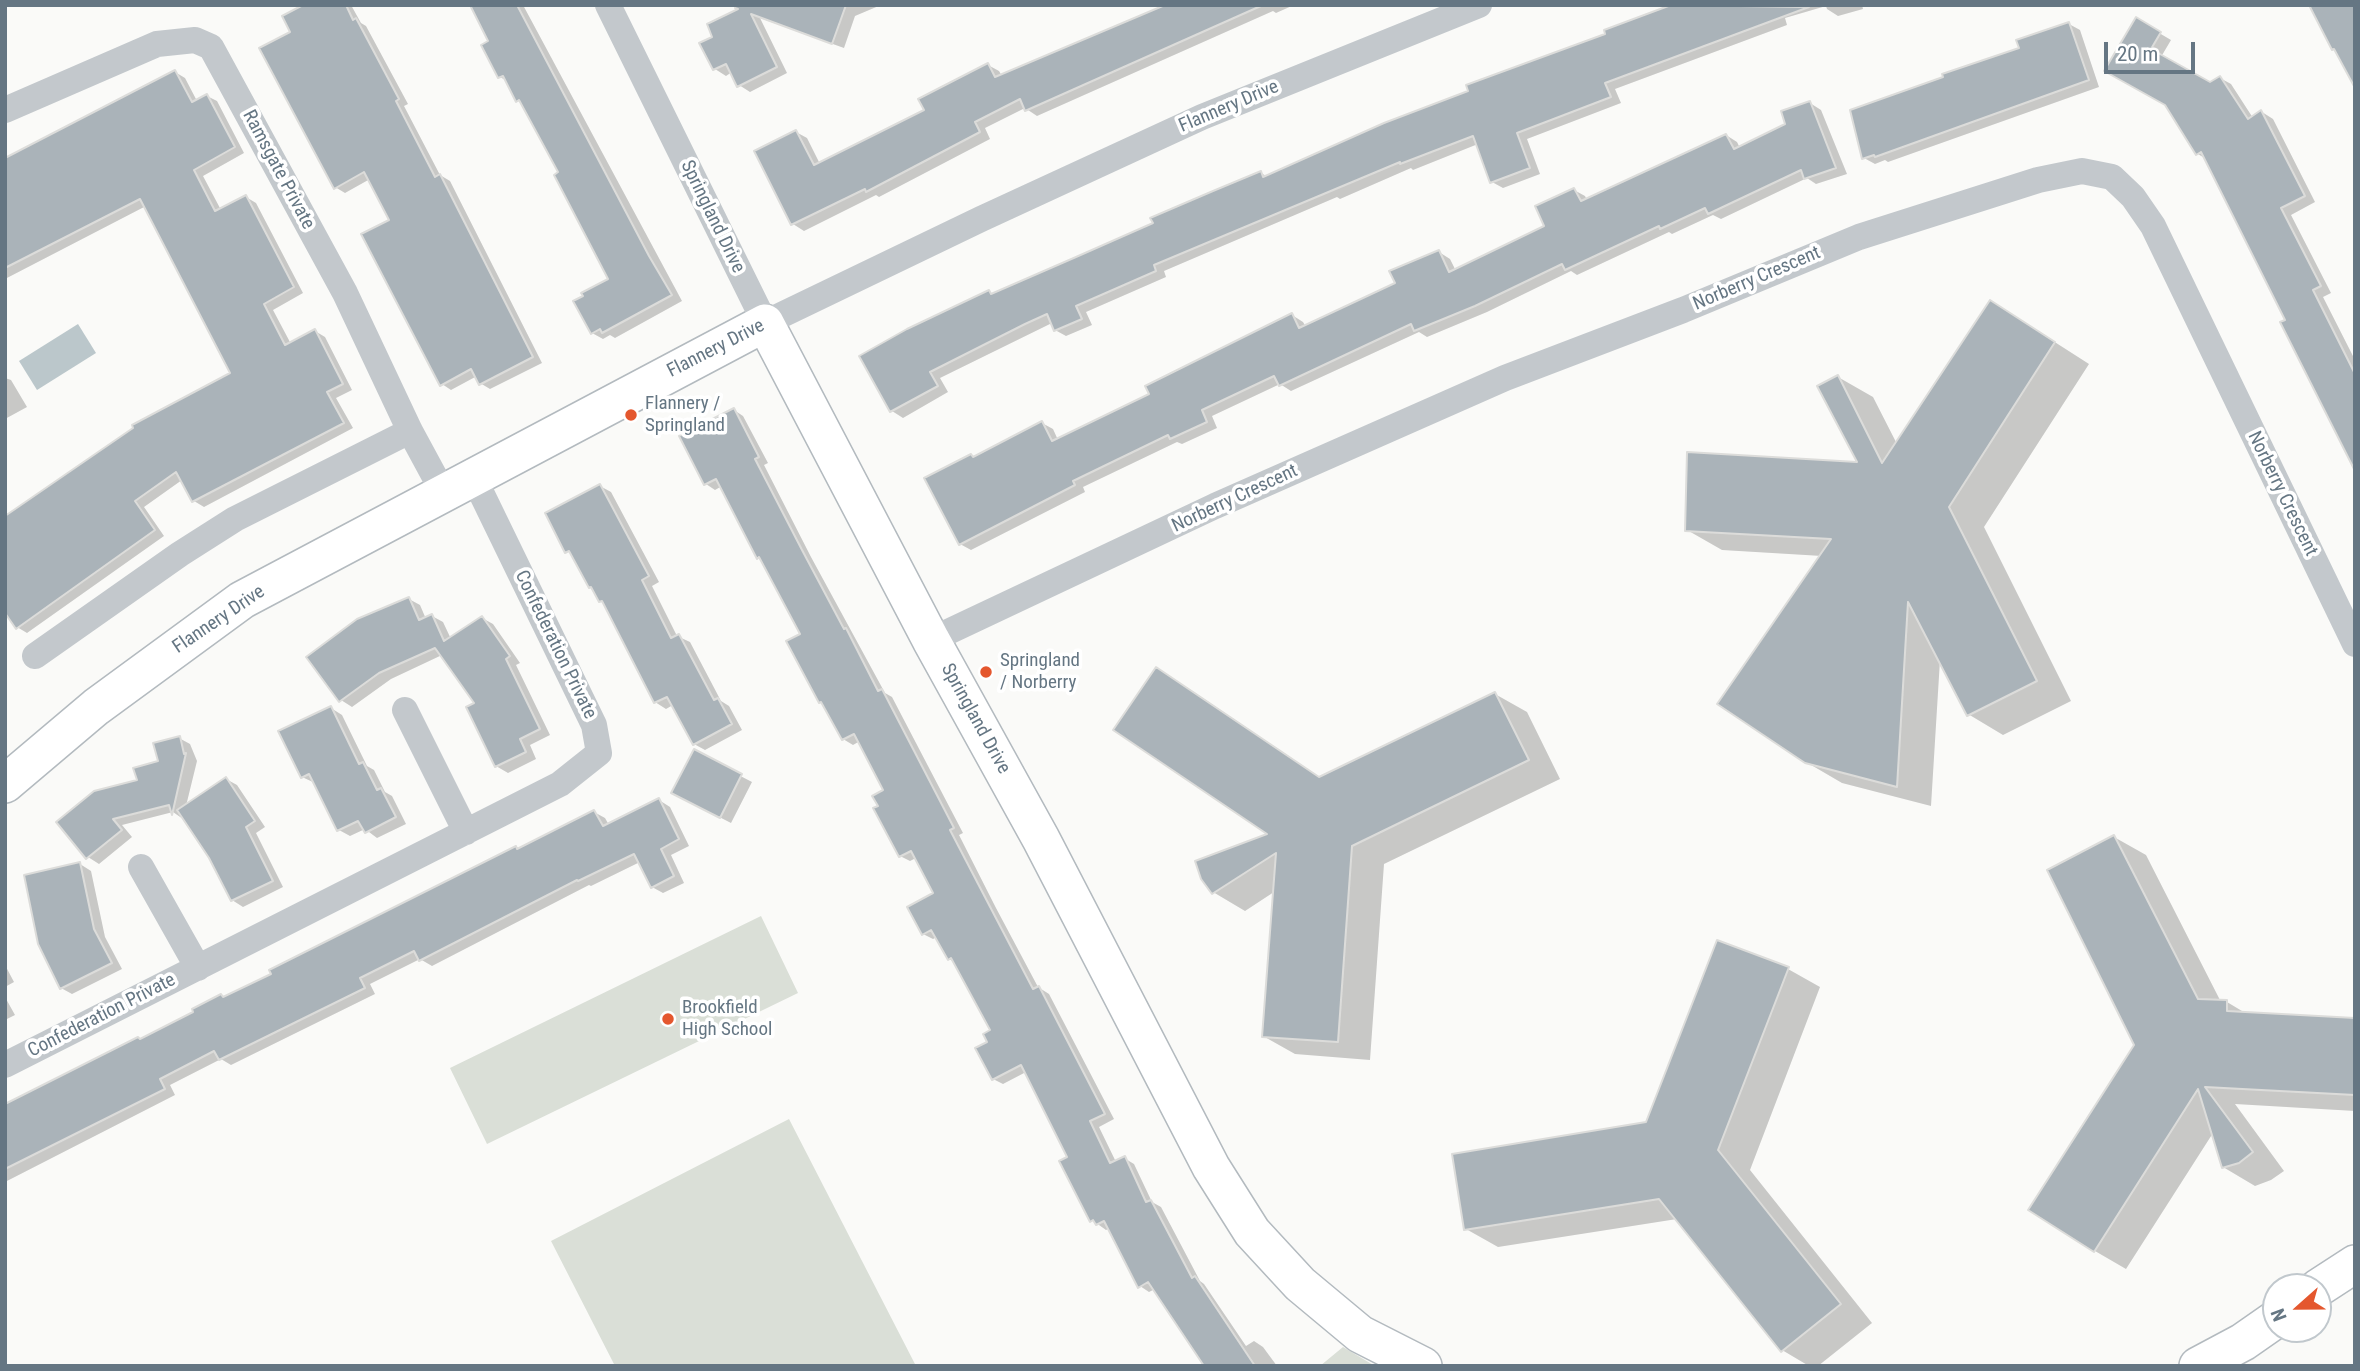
<!DOCTYPE html>
<html>
<head>
<meta charset="utf-8">
<style>
  body { margin:0 }
  #map { position:relative; width:2360px; height:1371px; overflow:hidden; background:#fafaf8; font-family:"Roboto Condensed",sans-serif }
  canvas { display:block }
  .frame { position:absolute; inset:0; border:7px solid #657683; pointer-events:none }
  .north { position:absolute; left:2262px; top:1273px; width:70px; height:70px; box-sizing:border-box; background:#fff; border:2px solid #c1c8cd; border-radius:50%; rotate:249deg; font-size:19px; font-weight:700; line-height:28px; text-align:center; color:#657683 }
  .north::after { content:''; display:block; margin:auto; width:24px; height:32px; background:#e4572e; clip-path:polygon(50% 0,100% 100%,50% 72%,0 100%) }
  .scale { position:absolute; left:2104px; top:42px; width:91px; height:32px; box-sizing:border-box; border:4px solid #657683; border-top:0; padding-left:9px; font-size:21px; line-height:24px; white-space:nowrap; color:#657683; -webkit-text-stroke:5px #fff; paint-order:stroke }
</style>
</head>
<body>
<div id="map">
<canvas width="2360" height="1371"></canvas>
<div class="frame"></div>
<div class="north">N</div>
<div class="scale">20 m</div>
</div>
<script>
const context = document.querySelector('canvas').getContext('2d');
context.lineJoin = 'round';
function paint(path, color) {
  context.fillStyle = color;
  context.fill(path, 'evenodd');
}
function shape(rows) {
  const path = new Path2D();
  for (const r of rows) {
    path.moveTo(r[0], r[1]);
    for (let i = 2; i < r.length; i += 2) path.lineTo(r[i], r[i + 1]);
  }
  return path;
}
function trace(path, color, width, dash) {
  context.strokeStyle = color;
  context.lineWidth = width;
  context.lineCap = dash ? 'butt' : 'round';
  context.setLineDash(dash || []);
  context.stroke(path);
}
function write(font, color, halo, rows, align = 'center') {
  context.font = font + ' "Roboto Condensed",sans-serif';
  context.lineWidth = 7;
  context.setLineDash([]);
  context.textBaseline = 'middle';
  context.strokeStyle = halo;
  context.fillStyle = color;
  for (const [text, x, y, turn = 0] of rows) {
    context.save();
    context.translate(x, y);
    context.rotate((+turn || 0) * Math.PI / 180);
    context.textAlign = isNaN(turn) ? turn : align;
    if (halo) context.strokeText(text, 0, 0);
    context.fillText(text, 0, 0);
    context.restore();
  }
}
const green = shape([
  [761,916,798,993,487,1144,450,1068],
  [789,1119,916,1366,615,1366,551,1241],
  [1343,1347,1375,1366,1320,1366]
]);
const water = shape([
  [78,324,96,353,37,390,19,361]
]);
const shadow = shape([
  [306,5,351,5,361,23,366,26,408,104,404,106,440,175,450,181,542,363,490,389,480,383,477,376,451,390,442,384,391,220,370,179,345,193,335,187,293,33],
  [472,5,523,5,682,301,615,338,610,335,603,339,592,333,610,279,560,173,522,103,518,101,507,81,500,77,490,42],
  [747,5,881,5,855,16,844,48,760,18,787,73,750,92,739,85,732,72,726,76,715,69,715,37],
  [1169,5,1294,5,1276,13,1273,11,1037,116,1025,108,985,128,990,139,879,197,876,195,804,231,793,224,756,151,796,132,807,138,820,164,926,111,988,65,999,71,1002,76],
  [1675,5,1862,5,1863,9,1838,16,1827,9,1826,6,1785,18,1787,25,1615,89,1621,103,1527,139,1540,174,1503,188,1492,182,1478,144,1413,170,1411,168,1340,199,1337,197,1164,271,1166,277,1086,312,1092,325,1066,336,1055,330,1052,323,940,378,948,392,903,418,892,411,862,356,989,292,994,295,1077,259,1261,173,1268,177],
  [2137,20,2171,40,2161,57,2210,84,2220,78,2231,84,2253,118,2262,112,2273,119,2315,202,2291,215,2331,293,2323,297,2355,360,2355,467,2288,320,2206,159,2198,154],
  [2069,24,2080,30,2099,87,1888,162,1885,160,1875,164,1864,158],
  [175,72,185,78,197,101,207,96,217,101,244,153,203,176,221,210,246,197,256,203,303,293,273,310,291,344,315,331,325,337,352,390,336,398,353,428,204,507,194,501,182,480,144,507,164,536,27,633,17,627,232,373,146,206,5,279,5,161],
  [1810,103,1821,110,1847,174,1816,184,1807,178,1721,219,1713,215,1672,234,1669,232,1577,275,1571,271,1487,312,1427,337,1419,332,1291,391,1280,384,1212,416,1217,428,1182,444,1177,442,1083,487,1085,492,971,550,960,544,971,456,975,458,1042,423,1053,429,1058,440,1151,395,1292,315,1303,322,1306,327,1397,284,1439,252,1450,259,1456,271,1547,227,1574,190,1585,196,1587,200,1726,135,1737,142,1740,148,1787,125],
  [2025,323,2089,364,1984,527,2071,701,2003,735,1968,714,1940,660,1931,806,1842,783,1806,762,1822,556,1722,550,1687,530,1860,464,1838,377,1873,397,1897,444],
  [5,378,11,380,27,407,5,419],
  [734,410,743,416,768,463,764,465,811,557,885,693,892,697,963,833,959,835,996,908,1038,987,1049,994,1114,1119,1099,1127,1116,1162,1124,1158,1134,1164,1152,1202,1161,1207,1200,1281,1204,1284,1246,1346,1254,1341,1263,1347,1277,1366,1206,1366,1155,1289,1149,1292,1140,1286,1110,1228,1106,1230,1092,1220,1070,1158,1026,1072,1003,1084,993,1079,989,1043,993,1030,956,963,949,959,937,937,933,939,923,934,935,894,916,858,910,861,900,856,880,807,886,791,860,741,853,745,843,739,825,705,820,702,802,635,763,560,758,557,722,486,715,490,706,484,681,437],
  [600,486,611,492,659,582,652,586,677,636,690,642,721,701,729,706,742,730,705,750,694,744,673,705,666,709,655,702,606,604,600,601,590,587,574,555,567,551],
  [409,599,420,605,426,619,432,616,443,622,451,639,482,618,493,624,520,663,516,665,550,735,530,745,536,759,508,773,496,766,477,704,442,655,391,679,352,707,341,700],
  [1156,670,1188,688,1321,778,1495,694,1527,712,1560,779,1384,864,1370,1060,1295,1054,1263,1036,1274,892,1245,911,1213,892,1270,834],
  [331,708,342,715,367,766,374,770,385,792,392,796,406,824,377,838,365,829,350,836,339,830,315,783,302,777],
  [179,738,190,744,197,761,186,806,226,779,237,785,265,827,256,833,283,887,243,907,232,900,210,857,183,816,183,819,173,812,122,825,132,837,99,864,88,857,59,822,139,782,160,762],
  [694,752,752,782,731,823,684,799],
  [659,800,670,807,689,846,671,855,684,883,663,893,652,887,640,862,591,886,589,885,432,966,420,959,370,984,375,994,231,1065,221,1059,170,1085,175,1095,5,1182,5,1106,594,812,605,818,609,825],
  [2114,837,2146,855,2221,1002,2227,1002,2247,1014,2355,1020,2355,1111,2235,1104,2284,1171,2271,1180,2255,1186,2223,1167,2213,1133,2126,1269,2095,1251,2136,1045],
  [80,864,91,871,105,937,122,969,72,994,61,988],
  [5,965,14,982,5,987],
  [1788,969,1820,987,1750,1170,1872,1323,1818,1366,1809,1366,1782,1350,1677,1219,1498,1247,1466,1229,1648,1124],
  [5,997,15,1015,5,1020]
]);
const building = shape([
  [303,5,346,5,353,20,356,18,399,99,396,101,435,177,440,174,533,357,479,385,471,369,440,386,361,234,389,220,364,172,334,189,259,48,290,32,282,16,303,5],
  [470,5,517,5,649,256,672,295,602,333,600,329,591,334,573,301,583,296,581,293,608,279,554,175,558,172,519,100,516,102,503,76,498,78,481,45,488,41,470,5],
  [736,5,846,5,832,44,751,14,777,67,737,87,726,64,713,70,699,43,712,37,707,24,738,9,735,8,736,5],
  [1165,5,1263,5,1025,111,1020,99,975,122,980,132,866,192,865,189,791,225,754,151,796,130,814,165,924,110,918,99,988,63,995,77,1165,5],
  [1671,5,1809,7,1605,83,1611,97,1517,133,1530,168,1490,183,1473,136,1400,164,1400,162,1154,265,1156,271,1076,306,1082,319,1054,331,1047,314,1025,324,930,372,938,386,890,412,859,356,907,329,989,290,991,294,1076,257,1153,223,1150,218,1213,191,1261,171,1263,177,1384,123,1468,91,1466,85,1605,34,1604,30,1671,5],
  [2309,5,2355,5,2355,88,2334,49,2332,50,2309,5],
  [2136,17,2161,32,2151,49,2210,82,2220,76,2248,119,2261,110,2305,196,2281,208,2321,286,2313,290,2355,374,2355,471,2280,322,2285,320,2201,152,2196,155,2165,105,2104,71,2136,17],
  [2069,22,2089,80,1875,157,1874,155,1862,159,1850,110,1943,77,1942,74,2019,48,2016,40,2069,22],
  [175,70,192,102,207,94,235,147,194,170,215,211,246,195,294,287,264,304,285,345,315,329,343,384,327,392,344,423,192,502,176,472,135,501,155,530,16,629,5,613,5,516,133,428,132,425,230,373,140,199,5,268,5,158,175,70],
  [1810,101,1836,168,1804,179,1801,170,1708,214,1705,208,1660,229,1659,226,1565,270,1562,264,1475,306,1414,331,1411,324,1279,386,1274,376,1202,410,1207,422,1170,439,1168,435,1073,481,1075,485,959,545,924,478,971,454,973,457,1042,421,1052,441,1149,394,1145,386,1292,313,1299,328,1395,283,1389,271,1439,250,1449,272,1544,226,1535,206,1574,188,1581,201,1726,134,1734,149,1785,124,1781,111,1810,101],
  [1990,300,2055,342,1949,507,2037,681,1967,716,1908,602,1897,787,1805,763,1717,704,1831,539,1685,531,1687,452,1857,462,1817,386,1838,375,1882,463,1990,300],
  [734,408,759,457,755,459,802,550,844,629,846,628,878,691,882,689,954,828,950,830,987,901,1033,989,1039,986,1105,1114,1090,1121,1110,1163,1125,1156,1146,1202,1151,1200,1192,1278,1195,1276,1255,1366,1204,1366,1148,1282,1138,1288,1104,1221,1096,1225,1093,1220,1090,1222,1059,1161,1067,1157,1021,1065,992,1080,975,1048,987,1042,983,1034,990,1030,951,958,948,960,931,930,922,935,907,907,933,893,911,851,899,857,873,808,878,806,872,796,883,790,854,734,842,740,821,702,819,703,786,641,800,634,759,557,757,559,716,479,704,485,679,436,734,408],
  [600,484,649,576,642,580,671,638,679,634,714,700,718,698,732,724,693,745,667,697,654,703,602,601,599,602,591,587,589,588,569,551,565,553,545,513,600,484],
  [409,597,419,620,432,614,444,641,482,616,510,656,506,659,540,729,520,739,526,752,495,767,466,707,474,703,435,648,379,673,339,702,306,657,357,619,409,597],
  [1156,667,1319,777,1495,692,1529,760,1352,846,1338,1042,1262,1037,1276,853,1212,894,1201,879,1195,861,1267,834,1113,730,1156,667],
  [331,706,359,764,363,762,377,790,381,788,396,817,365,833,358,821,337,831,309,774,301,778,278,731,331,706],
  [180,736,184,754,186,753,172,815,169,805,113,819,122,830,86,859,56,822,94,791,137,780,133,768,158,761,153,743,180,736],
  [694,749,742,774,720,818,671,793,694,749],
  [226,777,255,821,246,827,273,881,231,901,209,858,177,810,226,777],
  [659,798,679,839,661,849,674,876,651,888,634,854,578,881,577,880,419,961,414,951,360,978,365,988,219,1060,214,1051,160,1079,165,1089,5,1169,5,1104,138,1037,140,1039,193,1012,192,1009,221,994,223,997,271,974,269,970,516,846,517,849,594,810,603,826,659,798],
  [2114,835,2198,999,2227,1000,2227,1011,2355,1018,2355,1095,2205,1087,2253,1152,2239,1163,2222,1168,2198,1089,2094,1252,2028,1210,2134,1045,2047,870,2114,835],
  [80,862,94,929,112,963,60,989,38,944,24,875,80,862],
  [1717,940,1789,967,1718,1150,1841,1304,1781,1352,1659,1199,1464,1230,1452,1154,1646,1122,1717,940]
]);
const street = shape([
  [608,5,765,323,981,219,1202,117,1479,5],
  [5,110,157,44,195,40,211,47,345,293,410,431,443,492],
  [931,640,1215,506,1505,378,1683,310,1859,237,2038,180,2082,171,2112,177,2133,197,2153,226,2355,644],
  [35,656,180,554,235,519,410,431],
  [405,710,466,832],
  [141,867,198,968],
  [5,1065,560,784,599,753,594,725,473,476]
]);
const secondary = shape([
  [5,784,96,707,242,600,765,323,931,640,1041,839,1211,1167,1252,1232,1300,1284,1360,1334,1423,1366],
  [2318,1288,2355,1264],
  [2198,1366,2243,1342,2276,1319]
]);
const markers = [
  [631,415,7,"#e4572e"],
  [986,672,7,"#e4572e"],
  [668,1019,7,"#e4572e"]
];
const streetNames = [
  ["Flannery Drive",1229,107,-23],
  ["Ramsgate Private",278,170,62],
  ["Springland Drive",712,217,64],
  ["Norberry Crescent",1757,279,-23],
  ["Flannery Drive",716,349,-27],
  ["Norberry Crescent",2282,494,64],
  ["Norberry Crescent",1235,499,-25],
  ["Flannery Drive",219,620,-34],
  ["Confederation Private",555,645,64],
  ["Springland Drive",975,719,61],
  ["Confederation Private",102,1016,-27]
];
const poiNames = [
  ["Flannery /",645,404],
  ["Springland",645,426],
  ["Springland",1000,661],
  ["/ Norberry",1000,683],
  ["Brookfield",682,1008],
  ["High School",682,1030]
];
paint(green, '#dadfd7');
paint(water, '#bbc7cb');
paint(shadow, '#0003');
paint(building, '#aab3b9');
trace(building, '#dcdcda', 2);
trace(secondary, '#b3babf', 40);
trace(street, '#c3c8cc', 26);
trace(secondary, '#fff', 37);
for (const [x, y, r, color] of markers) {
  const dot = new Path2D();
  dot.arc(x, y, r, 0, 2 * Math.PI);
  context.fillStyle = color;
  context.fill(dot);
  trace(dot, '#fff', 2.5);
}
write('19px', '#657683', '#fff', streetNames);
write('19px', '#657683', '#fff', poiNames, 'left');
</script>
</body>
</html>
